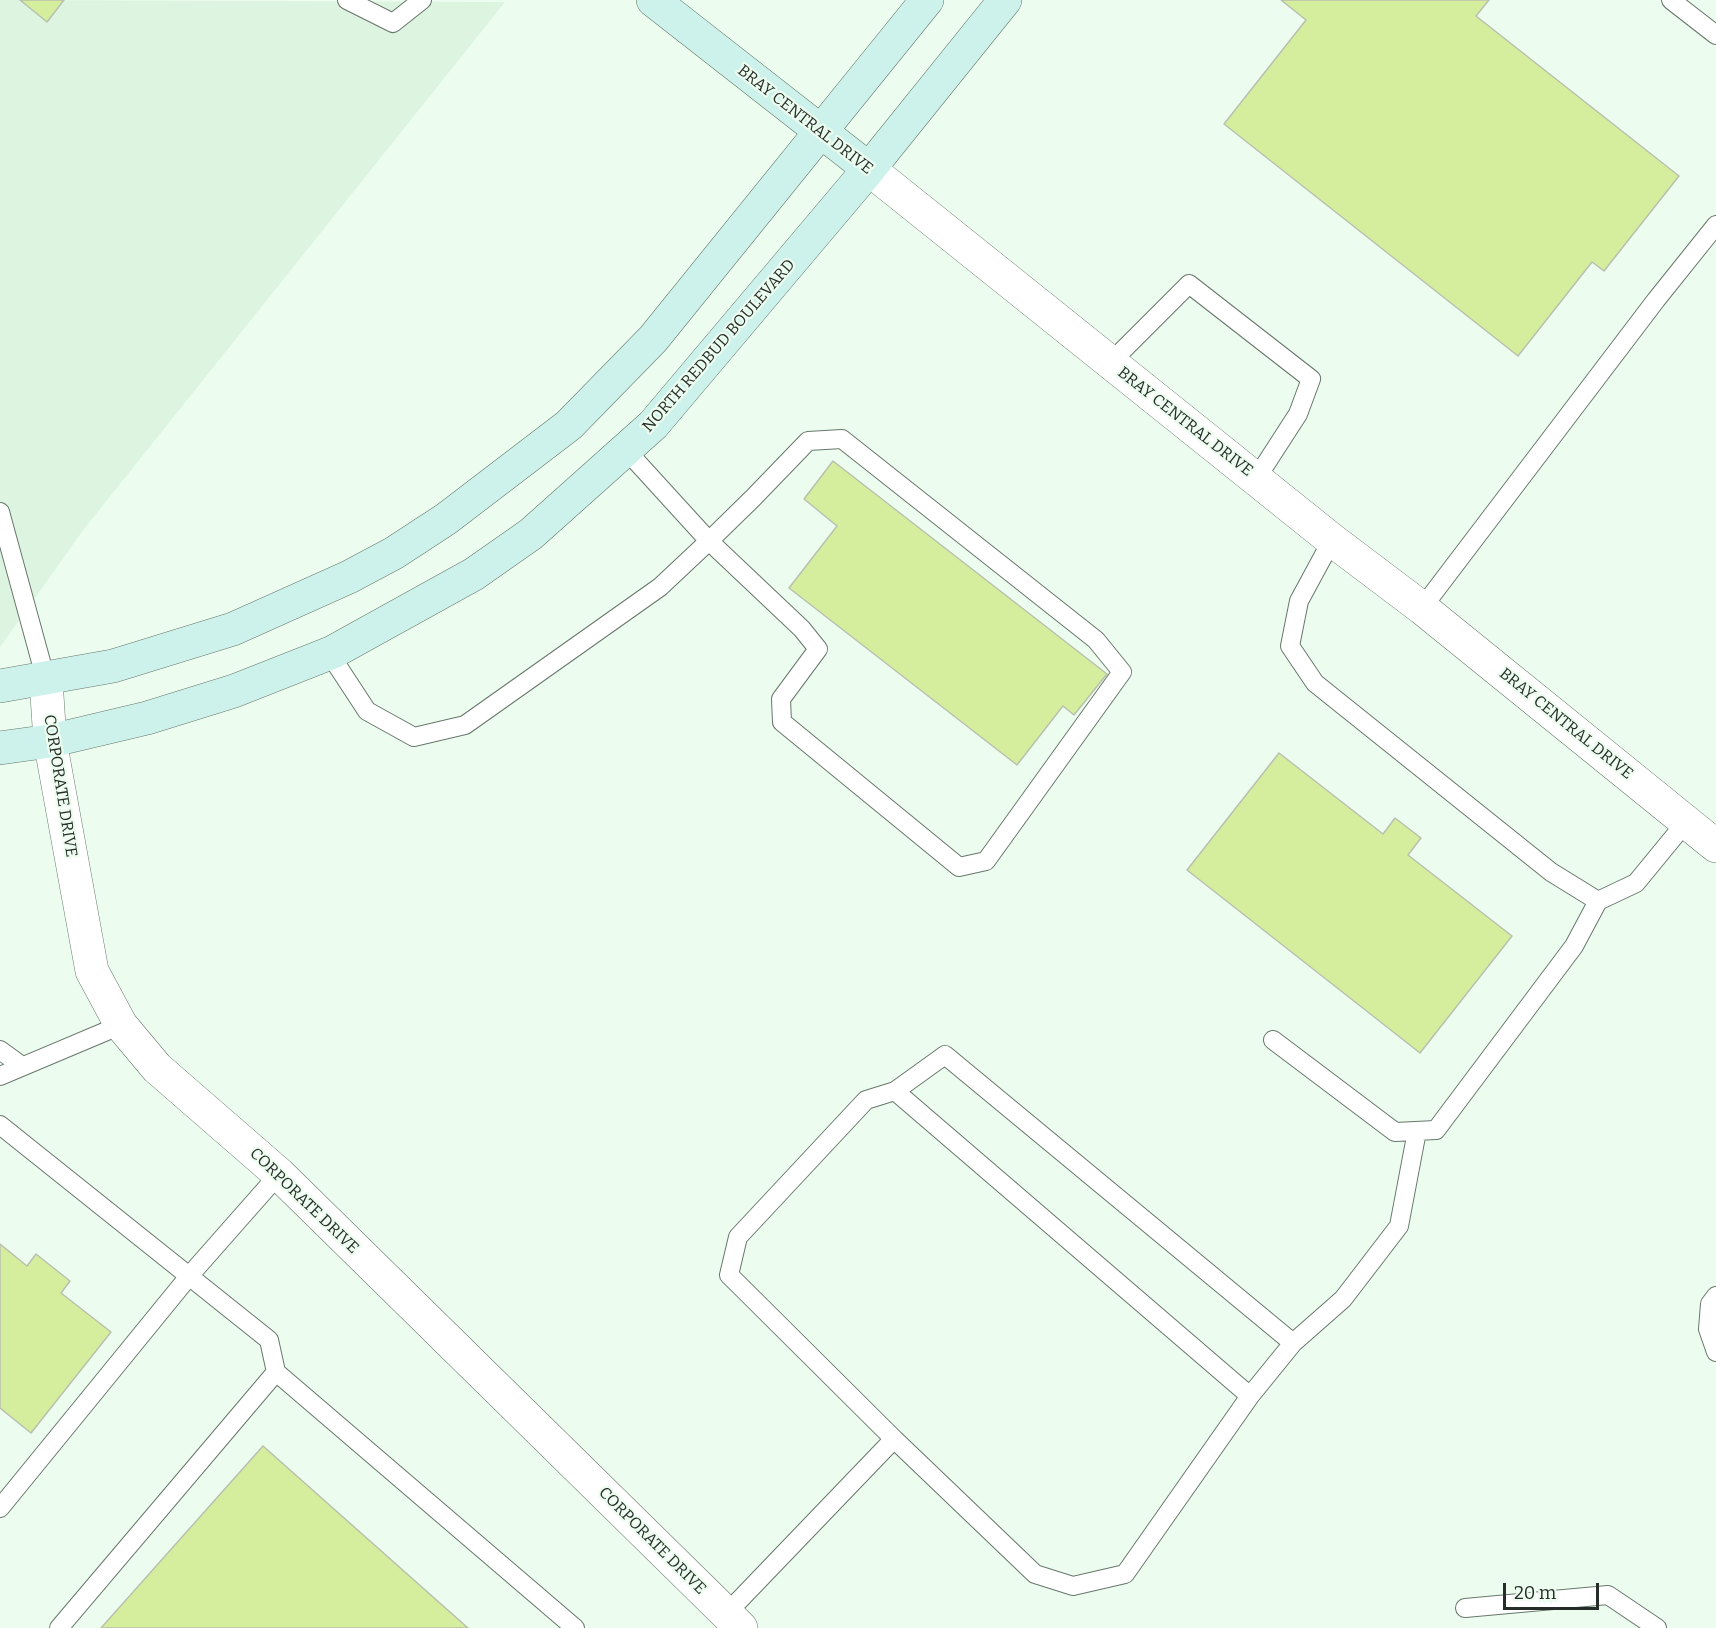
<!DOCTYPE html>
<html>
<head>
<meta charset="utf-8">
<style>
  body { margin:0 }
  #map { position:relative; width:1716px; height:1628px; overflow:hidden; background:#ecfdf0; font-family:Bitter,serif }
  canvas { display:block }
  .scale { position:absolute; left:1503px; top:1583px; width:96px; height:27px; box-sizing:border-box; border:3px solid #262c27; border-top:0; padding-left:8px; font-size:18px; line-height:21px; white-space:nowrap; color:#262c27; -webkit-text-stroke:4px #ecfdf0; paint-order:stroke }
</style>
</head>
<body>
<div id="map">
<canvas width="1716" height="1628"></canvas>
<div class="scale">20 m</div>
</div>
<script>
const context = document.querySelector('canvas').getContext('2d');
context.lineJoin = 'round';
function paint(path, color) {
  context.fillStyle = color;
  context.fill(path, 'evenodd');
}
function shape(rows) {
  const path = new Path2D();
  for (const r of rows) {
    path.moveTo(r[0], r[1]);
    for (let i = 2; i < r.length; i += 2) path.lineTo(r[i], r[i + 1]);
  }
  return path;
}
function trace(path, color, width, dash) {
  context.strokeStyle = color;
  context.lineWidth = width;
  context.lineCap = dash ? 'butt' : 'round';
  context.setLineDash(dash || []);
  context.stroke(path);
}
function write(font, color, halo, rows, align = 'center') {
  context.font = font + ' Bitter,serif';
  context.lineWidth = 4.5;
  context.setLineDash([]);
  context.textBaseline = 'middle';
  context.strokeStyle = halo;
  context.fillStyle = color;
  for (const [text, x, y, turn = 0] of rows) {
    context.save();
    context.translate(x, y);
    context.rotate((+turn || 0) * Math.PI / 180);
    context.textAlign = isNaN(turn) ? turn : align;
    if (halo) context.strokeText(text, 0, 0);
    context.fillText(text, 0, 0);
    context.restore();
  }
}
const built = shape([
  [0,0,505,2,84,529,0,647]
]);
const building = shape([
  [20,0,64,0,47,22,20,0],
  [1281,0,1489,0,1476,16,1679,176,1604,271,1592,262,1518,356,1224,124,1306,20,1281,0],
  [833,461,1107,674,1074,715,1063,706,1017,765,789,588,837,526,804,499,833,461],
  [1279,753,1383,834,1395,818,1421,838,1408,855,1512,936,1420,1053,1187,870,1279,753],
  [0,1244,27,1266,36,1254,70,1281,61,1293,111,1332,31,1433,0,1408,0,1244],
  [263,1446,468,1628,101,1628,263,1446]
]);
const lane = shape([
  [347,0,393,23,422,0],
  [1671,0,1716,35],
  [1110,363,1189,284,1311,379,1298,414,1256,479],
  [0,512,46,680],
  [1332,540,1299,601,1290,646,1315,683,1551,872,1598,901,1636,883,1686,822],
  [1422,608,1656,300,1716,225],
  [329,653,367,711,414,737,465,725,660,587,709,541,753,498,808,441,842,439,1096,640,1122,672,986,861,959,867,782,722,781,699,818,649,802,629,709,541,626,450],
  [1273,1040,1395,1132,1436,1130,1574,946,1598,901],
  [0,1050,22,1066],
  [0,1076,121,1025],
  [895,1091,945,1055,1293,1343,1250,1396],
  [0,1125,269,1340,276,1372,59,1628],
  [1716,1296,1710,1304,1708,1329,1716,1352],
  [1293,1343,1343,1299,1399,1226,1417,1131],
  [276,1372,575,1628],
  [0,1508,190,1275,279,1174],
  [1465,1608,1608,1595,1657,1628],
  [726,1614,894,1439,729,1275,738,1237,866,1100,895,1091,1250,1396,1125,1574,1073,1586,1035,1574,894,1439]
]);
const street = shape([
  [869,169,1332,540,1422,608,1716,846],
  [46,680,50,741,92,971,121,1025,157,1068,279,1174,741,1628]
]);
const secondary = shape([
  [653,0,869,169],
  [0,686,113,666,233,629,349,577,394,553,446,519,569,425,653,339,927,0],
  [0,748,50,741,147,718,234,691,333,652,474,574,531,534,653,425,869,169,1005,0]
]);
const streetNames = [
  ["BRAY CENTRAL DRIVE",805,120,38],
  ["NORTH REDBUD BOULEVARD",719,346,-49],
  ["BRAY CENTRAL DRIVE",1185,422,38],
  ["BRAY CENTRAL DRIVE",1566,724,39],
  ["CORPORATE DRIVE",60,786,81],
  ["CORPORATE DRIVE",304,1201,44],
  ["CORPORATE DRIVE",652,1541,45]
];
paint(built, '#ddf4e1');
paint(building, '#d4ee9e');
trace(building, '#bac0af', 1.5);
trace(lane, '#68776b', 20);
trace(street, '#68776b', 34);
trace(secondary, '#68776b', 34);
trace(lane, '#fff', 18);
trace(street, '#fff', 33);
trace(secondary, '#cdf2ec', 33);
write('16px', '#262c27', '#ecfdf0', streetNames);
</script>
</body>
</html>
